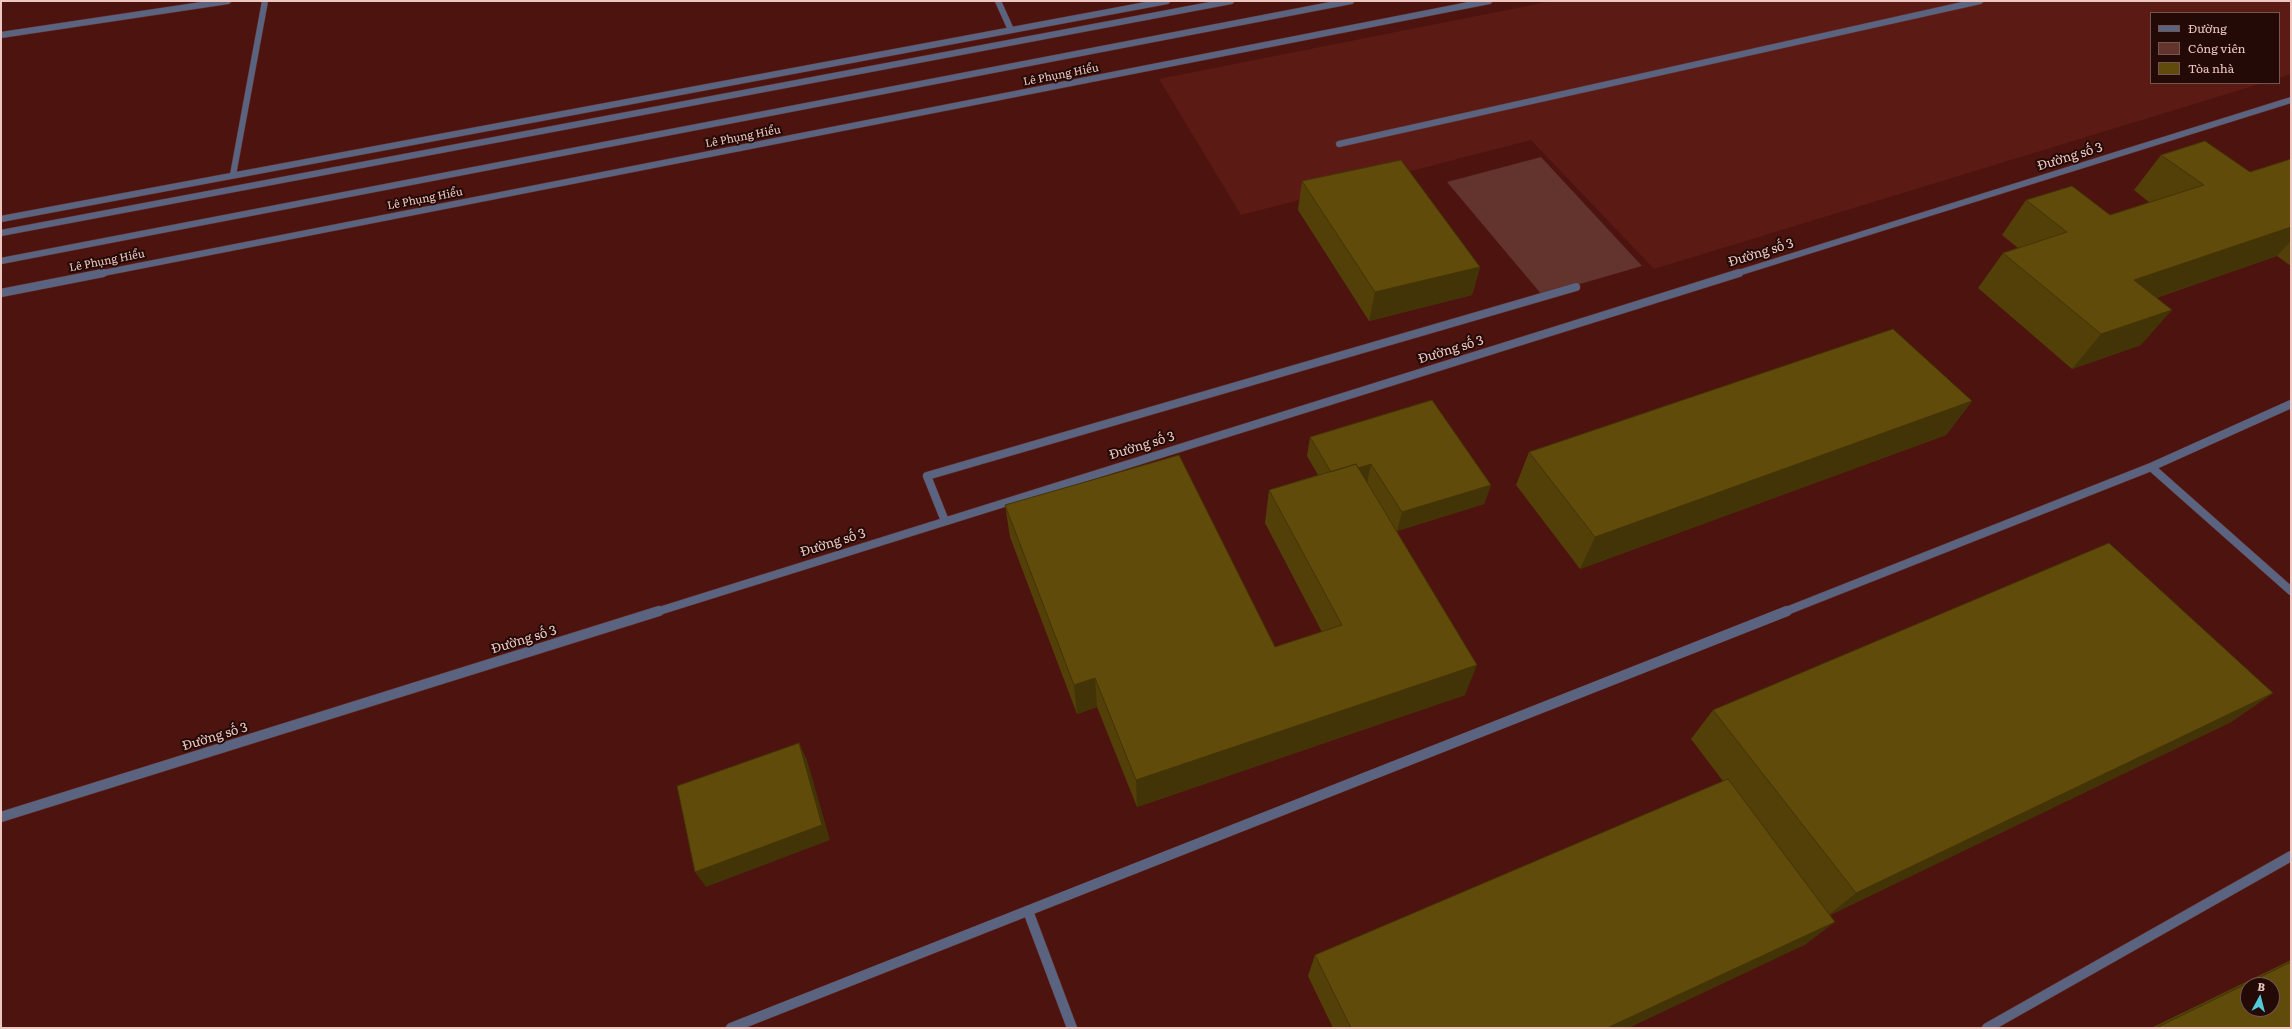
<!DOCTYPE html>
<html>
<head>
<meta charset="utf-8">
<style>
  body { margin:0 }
  #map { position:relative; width:2292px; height:1029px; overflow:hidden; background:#4d130e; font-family:Literata,serif }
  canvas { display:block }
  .frame { position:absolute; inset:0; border:2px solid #edc7c1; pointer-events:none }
  .legend { position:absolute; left:2150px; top:12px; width:130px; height:72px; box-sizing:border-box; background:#230a07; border:1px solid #745651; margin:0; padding:5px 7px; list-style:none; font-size:12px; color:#edc7c1 }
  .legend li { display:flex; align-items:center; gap:8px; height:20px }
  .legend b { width:20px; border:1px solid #745651 }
  .north { position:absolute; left:2240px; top:977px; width:40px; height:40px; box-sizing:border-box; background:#230a07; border:1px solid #745651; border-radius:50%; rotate:7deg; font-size:11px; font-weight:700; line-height:16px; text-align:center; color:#edc7c1 }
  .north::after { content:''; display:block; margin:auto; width:14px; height:18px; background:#53cadc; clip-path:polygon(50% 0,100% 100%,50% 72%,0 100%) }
</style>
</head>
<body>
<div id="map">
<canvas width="2292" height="1029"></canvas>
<div class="frame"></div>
<ul class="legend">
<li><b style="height:5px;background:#5a6480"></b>Đường</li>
<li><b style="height:11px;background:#63332d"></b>Công viên</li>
<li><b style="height:11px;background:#604b0a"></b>Tòa nhà</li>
</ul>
<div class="north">B</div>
</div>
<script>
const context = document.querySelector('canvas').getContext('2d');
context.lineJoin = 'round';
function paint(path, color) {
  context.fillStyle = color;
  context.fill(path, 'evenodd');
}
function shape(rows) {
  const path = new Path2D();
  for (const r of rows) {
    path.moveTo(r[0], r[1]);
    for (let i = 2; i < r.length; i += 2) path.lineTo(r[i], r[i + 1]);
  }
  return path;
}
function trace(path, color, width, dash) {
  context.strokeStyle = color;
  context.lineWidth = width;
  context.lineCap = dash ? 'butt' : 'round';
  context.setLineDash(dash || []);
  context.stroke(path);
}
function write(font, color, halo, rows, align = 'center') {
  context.font = font + ' Literata,serif';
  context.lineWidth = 4;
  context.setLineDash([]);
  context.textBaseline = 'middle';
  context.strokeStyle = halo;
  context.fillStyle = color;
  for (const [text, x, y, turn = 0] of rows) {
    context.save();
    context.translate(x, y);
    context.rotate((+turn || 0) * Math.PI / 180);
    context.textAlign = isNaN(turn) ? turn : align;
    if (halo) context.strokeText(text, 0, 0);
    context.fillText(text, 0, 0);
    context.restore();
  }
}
const built = shape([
  [1552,1,2291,1,2291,74,2279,78,2279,13,2151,13,2151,83,2263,83,1654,269,1531,140,1241,215,1159,79]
]);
const green = shape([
  [1541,157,1642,266,1542,295,1447,182]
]);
const laneFar2 = shape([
  [1339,144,1980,1]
]);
const laneFar1 = shape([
  [2151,467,2291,591],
  [1784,612,2151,467,2291,404]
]);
const lane = shape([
  [1028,911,1072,1028],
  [731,1028,1787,611],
  [1987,1028,2291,856]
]);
const streetFar2 = shape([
  [998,1,1011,30],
  [1,35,228,1],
  [233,175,265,1],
  [1,219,1167,1],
  [1,233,1231,1],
  [1,261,1351,1],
  [98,274,1489,1],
  [1735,274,2291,100]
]);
const streetFar1 = shape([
  [1,293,103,273],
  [945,521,927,476,1576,287],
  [656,612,1739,273]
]);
const street = shape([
  [1,817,659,611]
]);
const wall = shape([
  [2161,155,2250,172,2291,159,2291,266,2277,256,2156,298,2141,345,2072,369,1978,288,2003,253,2018,248,2002,235,2026,200,2110,215,2150,203,2134,190],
  [1302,181,1480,267,1472,295,1369,321,1298,210],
  [1972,401,1946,435,1580,569,1516,485,1529,452],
  [1310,437,1491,485,1484,504,1397,531,1465,695,1137,807,1097,707,1077,714,1010,537,1005,505,1275,647,1322,632,1265,523,1269,490,1318,475,1307,456],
  [2273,693,2231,722,1830,915,1806,944,1628,1028,1333,1028,1308,976,1315,955,1723,781,1691,739,1713,710],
  [2291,960,2291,1028,2151,1028]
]);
const shadedWall = shape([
  [2291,227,2291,241,2277,256,2105,315,2134,280],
  [1480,267,1472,295,1369,321,1375,292],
  [2172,310,2141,345,2072,369,2101,334],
  [1972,401,1946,435,1580,569,1595,537],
  [1371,464,1367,483,1333,475],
  [1491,485,1484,504,1397,531,1402,512],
  [1477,665,1465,695,1137,807,1136,780],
  [1095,678,1097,707,1077,714,1074,685],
  [2273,693,2231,722,1826,917,1856,893],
  [799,743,807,760,830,840,706,887,695,872],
  [1835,922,1806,944,1628,1028,1607,1028]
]);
const building = shape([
  [2205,141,2250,172,2291,159,2291,227,2134,280,2172,310,2101,334,2003,253,2067,232,2026,200,2072,186,2110,215,2204,185,2161,155,2205,141],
  [1401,160,1480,267,1375,292,1302,181,1401,160],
  [1893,329,1972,401,1595,537,1529,452,1893,329],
  [1432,400,1491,485,1402,512,1371,464,1358,468,1356,464,1331,472,1310,437,1432,400],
  [1179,455,1275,647,1342,625,1269,490,1356,464,1477,665,1136,780,1095,678,1074,685,1005,505,1179,455],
  [2109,543,2273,693,1856,893,1713,710,2109,543],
  [799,743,822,825,695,872,677,786,799,743],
  [1728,779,1835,922,1607,1028,1351,1028,1315,955,1728,779],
  [2291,962,2291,1028,2156,1028,2291,962],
  [2248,985,2272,985,2272,1009,2248,1009,2248,985]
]);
const farStreetnames = [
  ["Lê Phụng Hiểu",1061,75,-11],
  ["Lê Phụng Hiểu",743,137,-11],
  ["Lê Phụng Hiểu",425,199,-11],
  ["Lê Phụng Hiểu",107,261,-11]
];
const streetNames = [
  ["Đường số 3",2070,157,-17],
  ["Đường số 3",1761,253,-17],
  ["Đường số 3",1451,350,-17],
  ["Đường số 3",1142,446,-17],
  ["Đường số 3",833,543,-17],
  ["Đường số 3",524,640,-17],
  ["Đường số 3",215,737,-17]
];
paint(built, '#5c1a14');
paint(green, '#63332d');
trace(laneFar2, '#67302b', 7);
trace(laneFar1, '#67302b', 9);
trace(lane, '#67302b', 11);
trace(streetFar2, '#67302b', 7);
trace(streetFar1, '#67302b', 9);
trace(street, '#67302b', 11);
trace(laneFar2, '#5a6480', 6);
trace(laneFar1, '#5a6480', 8);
trace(lane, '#5a6480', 10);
trace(streetFar2, '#5a6480', 6);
trace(streetFar1, '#5a6480', 8);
trace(street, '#5a6480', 10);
paint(wall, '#534009');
paint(shadedWall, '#433407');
paint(building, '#604b0a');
trace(building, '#433407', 1);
write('11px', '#edc7c1', '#230a07', farStreetnames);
write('13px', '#edc7c1', '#230a07', streetNames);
</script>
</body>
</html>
